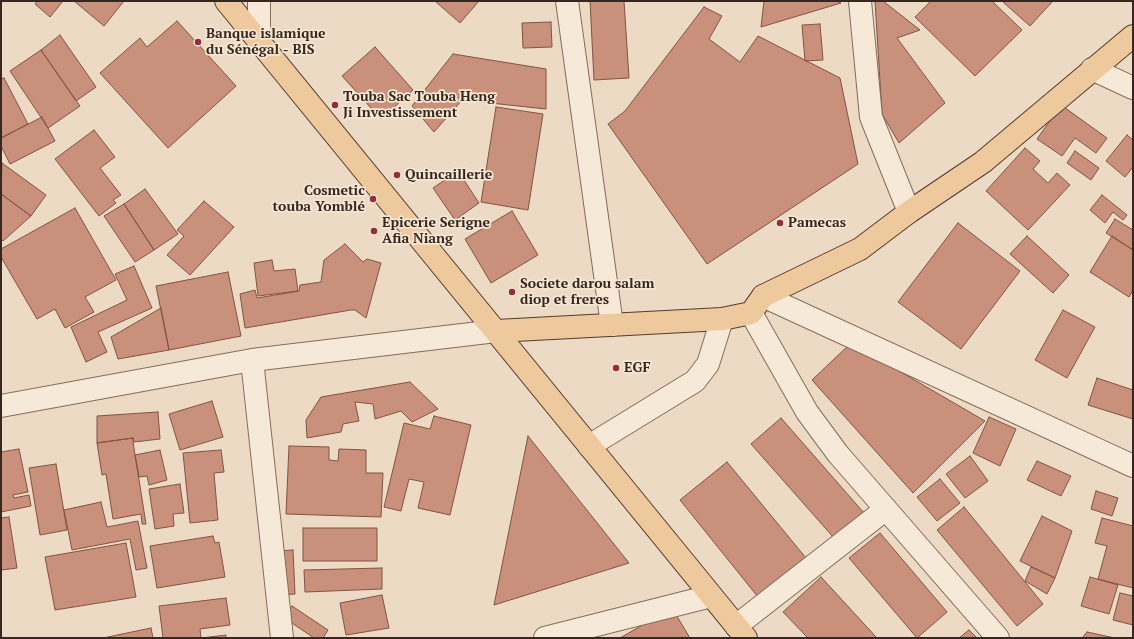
<!DOCTYPE html>
<html>
<head>
<meta charset="utf-8">
<style>
  body { margin:0 }
  #map { position:relative; width:1134px; height:639px; overflow:hidden; background:#ecdac4; font-family:"PT Serif",serif }
  canvas { display:block }
  .frame { position:absolute; inset:0; border:2px solid #37271e; pointer-events:none }
</style>
</head>
<body>
<div id="map">
<canvas width="1134" height="639"></canvas>
<div class="frame"></div>
</div>
<script>
const context = document.querySelector('canvas').getContext('2d');
context.lineJoin = 'round';
function paint(path, color) {
  context.fillStyle = color;
  context.fill(path, 'evenodd');
}
function shape(rows) {
  const path = new Path2D();
  for (const r of rows) {
    path.moveTo(r[0], r[1]);
    for (let i = 2; i < r.length; i += 2) path.lineTo(r[i], r[i + 1]);
  }
  return path;
}
function trace(path, color, width, dash) {
  context.strokeStyle = color;
  context.lineWidth = width;
  context.lineCap = dash ? 'butt' : 'round';
  context.setLineDash(dash || []);
  context.stroke(path);
}
function write(font, color, halo, rows, align = 'center') {
  context.font = font + ' "PT Serif",serif';
  context.lineWidth = 3.5;
  context.setLineDash([]);
  context.textBaseline = 'middle';
  context.strokeStyle = halo;
  context.fillStyle = color;
  for (const [text, x, y, turn = 0] of rows) {
    context.save();
    context.translate(x, y);
    context.rotate((+turn || 0) * Math.PI / 180);
    context.textAlign = isNaN(turn) ? turn : align;
    if (halo) context.strokeText(text, 0, 0);
    context.fillText(text, 0, 0);
    context.restore();
  }
}
const building = shape([
  [37,1,63,1,50,17,35,4,37,1],
  [74,1,124,1,104,26,74,1],
  [437,1,479,1,460,23,436,2,437,1],
  [590,1,624,1,629,78,594,80,590,1],
  [764,1,836,1,841,3,761,27,764,1],
  [875,1,883,1,920,30,897,38,945,103,899,143,882,114,875,1],
  [931,1,992,1,1022,30,975,76,915,17,931,1],
  [1004,1,1050,1,1052,2,1030,26,1003,2,1004,1],
  [704,7,722,16,709,39,740,62,758,36,840,78,858,164,707,264,608,124,625,111,704,7],
  [177,21,236,86,168,148,100,73,140,38,147,47,177,21],
  [551,22,552,47,523,48,522,23,551,22],
  [820,24,823,60,805,61,802,25,820,24],
  [60,35,96,87,76,101,41,50,60,35],
  [375,47,413,90,381,119,342,76,375,47],
  [41,50,80,106,48,128,10,71,41,50],
  [453,54,546,69,546,109,462,100,434,132,412,106,453,54],
  [4,78,28,124,1,138,1,79,4,78],
  [1061,105,1107,138,1096,153,1075,138,1062,156,1037,139,1061,105],
  [496,107,543,114,528,210,481,202,496,107],
  [42,117,55,141,10,164,1,146,1,138,42,117],
  [94,130,115,157,100,168,121,195,113,200,116,203,99,216,55,159,94,130],
  [1127,135,1133,140,1133,167,1125,177,1106,161,1127,135],
  [1025,148,1040,161,1033,169,1048,183,1057,173,1070,185,1028,230,986,191,1025,148],
  [1075,151,1099,168,1091,180,1067,163,1075,151],
  [2,163,46,195,31,216,1,194,2,163],
  [458,171,479,203,455,220,433,188,458,171],
  [145,189,178,234,154,250,124,204,145,189],
  [1,194,31,216,3,241,1,239,1,194],
  [1102,195,1127,215,1123,220,1113,212,1105,223,1090,210,1102,195],
  [204,201,234,227,190,275,167,255,184,236,177,230,204,201],
  [124,204,154,250,135,262,104,216,124,204],
  [75,208,116,280,85,297,94,312,65,328,55,309,37,319,1,257,1,249,75,208],
  [512,211,538,255,491,283,465,239,512,211],
  [1115,219,1133,230,1133,250,1106,233,1115,219],
  [958,223,1020,271,961,349,898,302,958,223],
  [1027,236,1069,275,1053,293,1010,254,1027,236],
  [1112,236,1133,250,1133,290,1129,297,1090,272,1112,236],
  [345,244,363,262,367,259,381,263,366,318,355,310,351,310,245,328,240,294,255,290,257,298,299,291,300,285,321,282,324,260,345,244],
  [272,260,274,271,295,269,298,291,258,296,254,263,272,260],
  [134,266,152,308,98,332,107,352,86,362,71,327,127,300,115,274,134,266],
  [228,272,241,336,169,350,156,286,228,272],
  [161,308,169,350,118,359,111,337,161,308],
  [1063,310,1095,327,1067,378,1035,360,1063,310],
  [851,343,985,421,913,493,812,380,851,343],
  [1097,378,1133,390,1133,419,1088,405,1097,378],
  [410,382,438,409,412,422,401,411,375,419,373,404,355,402,359,421,343,424,341,432,307,438,306,420,321,397,410,382],
  [212,401,223,437,180,450,169,414,212,401],
  [158,412,160,439,134,442,133,438,97,443,97,416,158,412],
  [434,416,471,425,450,515,418,508,424,482,409,479,401,511,384,507,404,423,430,429,434,416],
  [989,417,1016,429,1000,466,973,453,989,417],
  [781,418,864,513,834,538,751,444,781,418],
  [528,436,629,563,494,605,528,436],
  [133,438,133,442,146,524,142,524,141,514,113,519,106,474,102,475,97,443,133,438],
  [289,446,329,447,329,460,338,461,339,449,366,450,366,473,383,473,381,517,286,514,289,446],
  [19,449,28,492,13,495,14,498,29,495,31,506,1,512,1,452,19,449],
  [160,450,167,480,149,485,147,476,139,477,135,455,160,450],
  [221,450,224,472,214,473,218,520,190,523,183,453,221,450],
  [970,456,988,481,965,498,946,474,970,456],
  [1037,461,1071,476,1061,496,1027,480,1037,461],
  [727,462,806,558,758,597,680,500,727,462],
  [56,464,67,530,40,535,29,468,56,464],
  [940,479,960,503,937,521,917,497,940,479],
  [180,484,184,513,173,514,174,526,155,529,149,489,180,484],
  [1096,491,1118,498,1112,516,1091,509,1096,491],
  [101,502,107,527,138,521,147,568,136,570,130,539,72,550,64,510,101,502],
  [964,507,1043,604,1017,626,937,530,964,507],
  [1042,516,1072,531,1055,578,1020,561,1042,516],
  [9,517,17,568,1,570,1,518,9,517],
  [1102,518,1133,526,1133,588,1098,579,1107,546,1095,543,1102,518],
  [303,528,377,528,377,561,303,561,303,528],
  [880,533,947,612,917,638,849,558,880,533],
  [213,536,215,543,219,542,225,577,157,588,150,546,213,536],
  [126,543,136,597,55,610,45,557,126,543],
  [293,550,295,594,280,595,278,551,293,550],
  [1031,567,1055,578,1047,594,1025,581,1031,567],
  [382,568,382,589,305,592,304,570,382,568],
  [821,577,877,638,808,638,783,612,821,577],
  [1090,577,1118,585,1109,614,1081,606,1090,577],
  [1120,593,1133,596,1133,625,1113,620,1120,593],
  [382,595,389,628,346,635,340,603,382,595],
  [226,598,230,625,200,629,201,638,226,635,226,638,163,638,159,606,226,598],
  [292,606,328,630,323,638,314,638,283,617,292,606],
  [672,608,690,638,620,638,672,608],
  [151,628,153,638,103,638,151,628],
  [969,630,977,638,959,638,969,630],
  [1087,632,1115,638,1082,638,1087,632]
]);
const minor = shape([
  [567,1,612,325],
  [860,1,871,117,909,212],
  [259,42,259,1],
  [1092,69,1133,88],
  [763,296,1133,466],
  [751,313,807,412,838,454,998,638],
  [252,360,282,638],
  [1,406,252,360,496,331],
  [589,446,695,381,708,364,722,319],
  [736,626,886,509],
  [545,638,711,596]
]);
const major = shape([
  [226,1,746,638],
  [496,331,722,319,751,313,763,296,860,249,909,212,983,162,1133,36]
]);
const markers = [
  [198,42,4,"#932d3c"],
  [335,105,4,"#932d3c"],
  [397,175,4,"#932d3c"],
  [373,199,4,"#932d3c"],
  [780,223,4,"#932d3c"],
  [374,231,4,"#932d3c"],
  [512,292,4,"#932d3c"],
  [616,368,4,"#932d3c"]
];
const poiNames = [
  ["Banque islamique",206,34],
  ["du Sénégal - BIS",206,50],
  ["Touba Sac Touba Heng",343,97],
  ["Ji Investissement",343,113],
  ["Quincaillerie",405,175],
  ["Cosmetic",365,191,"right"],
  ["touba Yomblé",365,207,"right"],
  ["Epicerie Serigne",382,223],
  ["Afia Niang",382,239],
  ["Pamecas",788,223],
  ["Societe darou salam",520,284],
  ["diop et freres",520,300],
  ["EGF",624,368]
];
paint(building, '#c9907b');
trace(building, '#845242', 1);
trace(minor, '#866c5b', 24);
trace(major, '#543b2f', 24);
trace(minor, '#f7e9d7', 22);
trace(major, '#eec99d', 22);
for (const [x, y, r, color] of markers) {
  const dot = new Path2D();
  dot.arc(x, y, r, 0, 2 * Math.PI);
  context.fillStyle = color;
  context.fill(dot);
  trace(dot, '#f4e6d3', 1.5);
}
write('bold 14px', '#37271e', '#f4e6d3', poiNames, 'left');
</script>
</body>
</html>
